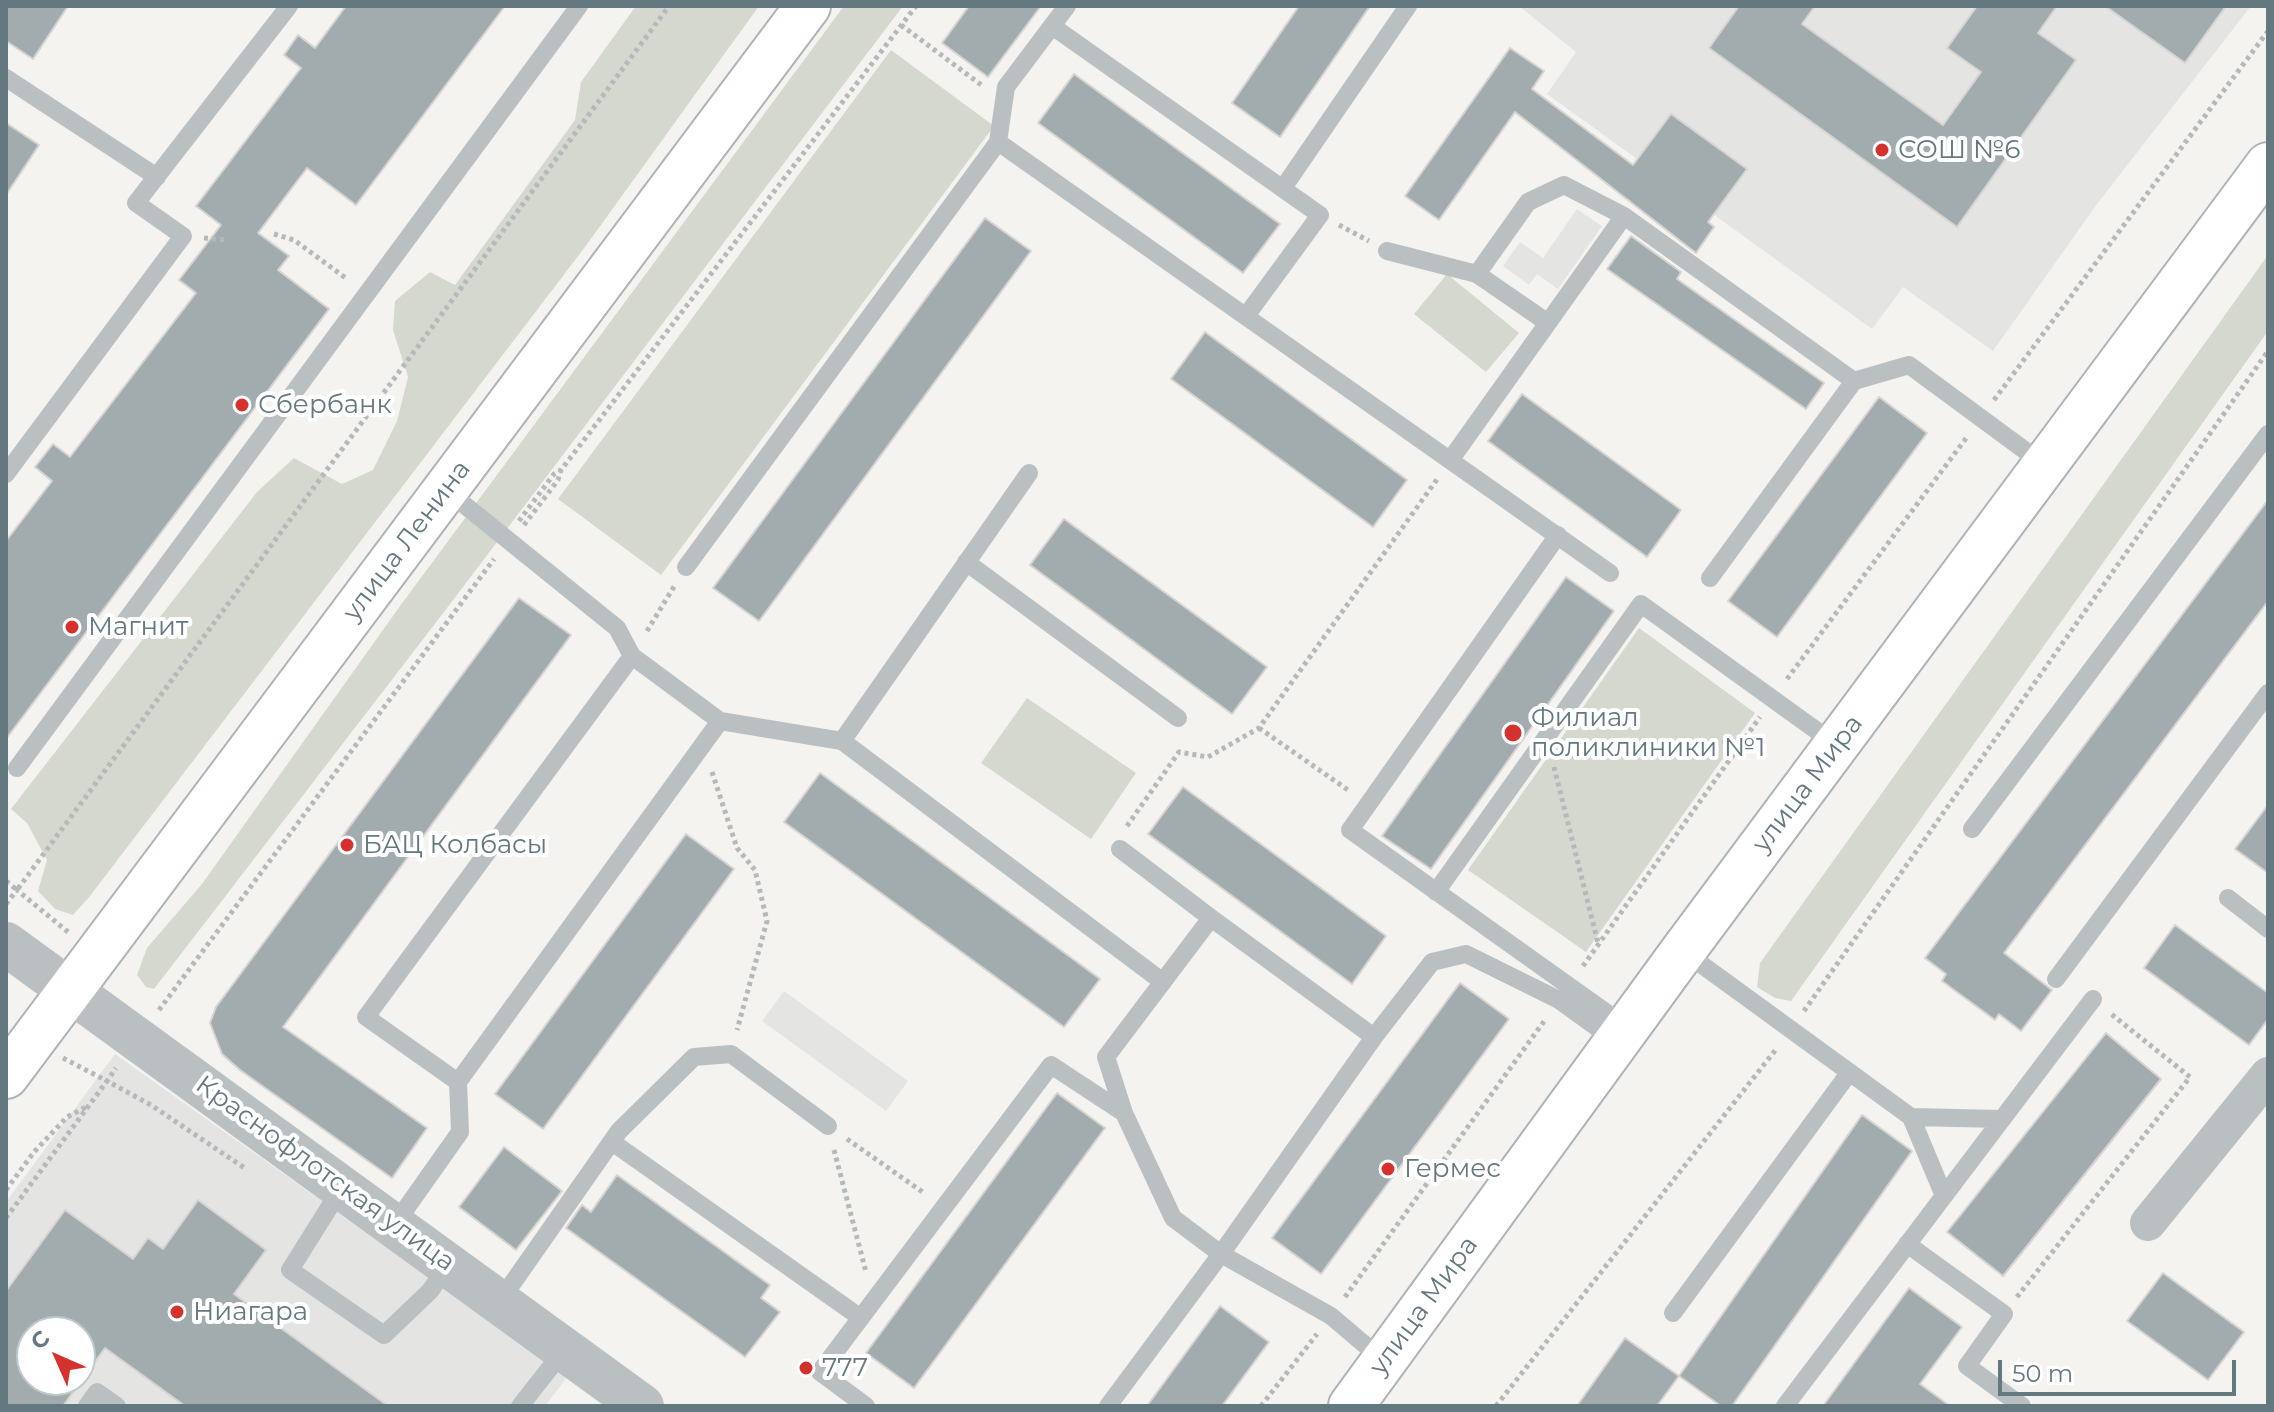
<!DOCTYPE html>
<html>
<head>
<meta charset="utf-8">
<style>
  body { margin:0 }
  #map { position:relative; width:2274px; height:1412px; overflow:hidden; background:#f4f3f0; font-family:Montserrat,sans-serif }
  canvas { display:block }
  .frame { position:absolute; inset:0; border:8px solid #64787f; pointer-events:none }
  .north { position:absolute; left:16px; top:1316px; width:80px; height:80px; box-sizing:border-box; background:#fff; border:2px solid #c1c9cc; border-radius:50%; rotate:315deg; font-size:22px; font-weight:700; line-height:32px; text-align:center; color:#64787f }
  .north::after { content:''; display:block; margin:auto; width:28px; height:36px; background:#d6322d; clip-path:polygon(50% 0,100% 100%,50% 72%,0 100%) }
  .scale { position:absolute; left:1998px; top:1360px; width:238px; height:36px; box-sizing:border-box; border:4px solid #64787f; border-top:0; padding-left:10px; font-size:24px; line-height:28px; white-space:nowrap; color:#64787f; -webkit-text-stroke:6px #fff; paint-order:stroke }
</style>
</head>
<body>
<div id="map">
<canvas width="2274" height="1412"></canvas>
<div class="frame"></div>
<div class="north">С</div>
<div class="scale">50 m</div>
</div>
<script>
const context = document.querySelector('canvas').getContext('2d');
context.lineJoin = 'round';
function paint(path, color) {
  context.fillStyle = color;
  context.fill(path, 'evenodd');
}
function shape(rows) {
  const path = new Path2D();
  for (const r of rows) {
    path.moveTo(r[0], r[1]);
    for (let i = 2; i < r.length; i += 2) path.lineTo(r[i], r[i + 1]);
  }
  return path;
}
function trace(path, color, width, dash) {
  context.strokeStyle = color;
  context.lineWidth = width;
  context.lineCap = dash ? 'butt' : 'round';
  context.setLineDash(dash || []);
  context.stroke(path);
}
function write(font, color, halo, rows, align = 'center') {
  context.font = font + ' Montserrat,sans-serif';
  context.lineWidth = 8;
  context.setLineDash([]);
  context.textBaseline = 'middle';
  context.strokeStyle = halo;
  context.fillStyle = color;
  for (const [text, x, y, turn = 0] of rows) {
    context.save();
    context.translate(x, y);
    context.rotate((+turn || 0) * Math.PI / 180);
    context.textAlign = isNaN(turn) ? turn : align;
    if (halo) context.strokeText(text, 0, 0);
    context.fillText(text, 0, 0);
    context.restore();
  }
}
const built = shape([
  [1519,6,2251,6,2097,204,1993,351,1903,287,1872,329,1547,94,1576,52],
  [1577,209,1602,226,1558,289,1537,274,1529,285,1503,266,1520,242,1543,258],
  [784,991,908,1081,886,1111,762,1021],
  [115,1054,568,1376,545,1406,6,1406,6,1202],
  [32,1332,80,1332,80,1380,32,1380]
]);
const green = shape([
  [636,6,759,6,585,247,90,896,73,915,55,909,38,891,47,860,27,823,11,809,257,492,294,458,342,484,373,470,397,421,408,377,393,330,395,301,430,272,455,285,575,120,581,82],
  [844,6,903,6,444,612,154,989,146,987,137,975,147,948,202,884,400,606],
  [891,50,994,126,661,575,558,499],
  [2268,255,2268,331,1791,1001,1775,998,1757,987,1760,963],
  [1447,274,1519,333,1486,372,1414,314],
  [1639,628,1755,713,1586,952,1468,870],
  [1027,698,1136,773,1091,839,981,763]
]);
const building = shape([
  [6,6,68,6,33,59,6,41,6,6],
  [346,6,505,6,356,205,307,168,258,233,289,256,278,270,329,309,6,739,6,541,52,481,35,467,53,444,70,457,196,293,179,280,221,225,196,206,301,68,284,55,298,35,315,48,346,6],
  [969,6,1041,6,988,77,942,43,969,6],
  [1299,6,1370,6,1280,137,1232,103,1299,6],
  [1739,6,1815,6,1802,24,1943,125,1981,72,1947,48,1977,6,2057,6,2038,33,2076,60,1957,227,1709,48,1739,6],
  [2105,6,2226,6,2185,63,2105,6],
  [1510,48,1544,71,1532,89,1633,165,1671,114,1747,169,1708,222,1714,227,1696,253,1515,112,1439,220,1405,196,1510,48],
  [1074,74,1280,224,1243,273,1038,123,1074,74],
  [6,123,39,145,6,195,6,123],
  [985,218,1031,251,759,621,713,588,985,218],
  [1631,236,1681,272,1677,279,1824,383,1806,409,1607,269,1631,236],
  [1205,332,1407,480,1373,527,1171,379,1205,332],
  [1522,394,1681,510,1647,557,1488,441,1522,394],
  [1879,397,1927,433,1777,637,1728,601,1879,397],
  [2268,500,2268,601,2004,953,2052,990,2021,1031,1999,1014,1995,1020,1942,981,1946,974,1925,958,2268,500],
  [1064,519,1267,667,1232,714,1030,565,1064,519],
  [1566,577,1614,611,1431,869,1382,836,1566,577],
  [519,598,571,635,283,1027,427,1128,392,1178,240,1070,222,1054,210,1023,216,1007,519,598],
  [820,773,1100,979,1064,1027,784,822,820,773],
  [1183,787,1386,936,1352,984,1148,834,1183,787],
  [2268,805,2268,873,2235,849,2268,805],
  [686,834,734,869,543,1129,495,1094,686,834],
  [2175,925,2268,993,2268,1019,2249,1045,2144,968,2175,925],
  [1460,983,1509,1019,1321,1274,1272,1238,1460,983],
  [2106,1033,2161,1079,2003,1276,1947,1232,2106,1033],
  [1057,1093,1105,1128,914,1388,866,1353,1057,1093],
  [1862,1115,1912,1151,1732,1406,1721,1406,1679,1376,1862,1115],
  [504,1147,562,1191,516,1250,459,1207,504,1147],
  [617,1175,770,1285,761,1298,780,1312,745,1357,566,1228,582,1205,591,1212,617,1175],
  [198,1200,266,1250,234,1294,388,1406,185,1406,105,1348,63,1406,6,1406,6,1291,65,1210,133,1259,148,1238,163,1249,198,1200],
  [32,1332,80,1332,80,1380,32,1380,32,1332],
  [2163,1273,2244,1332,2208,1380,2127,1321,2163,1273],
  [1909,1288,1962,1327,1920,1384,1950,1406,1823,1406,1909,1288],
  [1220,1306,1269,1342,1222,1406,1147,1406,1220,1306],
  [1625,1338,1679,1376,1657,1406,1577,1406,1625,1338]
]);
const path = shape([
  [901,25,984,87],
  [1339,225,1369,241],
  [274,234,294,240,347,279],
  [204,238,227,240],
  [1994,400,2268,31],
  [519,521,554,474,561,470],
  [524,525,558,480,561,470,916,6],
  [647,631,675,585],
  [1787,679,1967,437],
  [1259,728,1348,790],
  [1563,756,1744,740],
  [1554,767,1598,943],
  [712,772,737,848,755,870,767,921,737,1030],
  [1127,826,1179,752,1208,757,1259,728,1438,478],
  [6,881,17,890,669,6],
  [6,904,17,890,68,932],
  [1583,966,1760,717],
  [159,1010,494,559],
  [1804,1011,2268,351],
  [63,1058,107,1081,116,1068],
  [847,1139,924,1193],
  [834,1150,866,1272],
  [6,1190,34,1152,67,1117,86,1107],
  [6,1218,107,1081,151,1105,246,1169],
  [1345,1297,1545,1020],
  [2017,1297,2190,1077,2110,1013],
  [1261,1406,1317,1334],
  [1496,1406,1777,1048]
]);
const service = shape([
  [1067,6,1006,87,998,142,1610,573],
  [1052,26,1320,215,1246,316],
  [6,78,157,177],
  [1283,188,1408,6],
  [1387,251,1477,274,1528,202,1564,185,1624,216],
  [1477,274,1548,323],
  [1451,459,1624,216,1854,381,1909,365,2046,466],
  [6,474,183,236,136,203,289,6],
  [1558,535,1350,830,1628,1028],
  [966,562,1178,718],
  [686,567,998,142],
  [1710,578,1854,381],
  [720,721,842,741,1163,982],
  [842,741,1029,473],
  [17,768,579,6],
  [1972,829,2268,434],
  [1120,849,1211,918],
  [1436,892,1641,604,1838,746],
  [2228,898,2268,929],
  [1683,951,1911,1117,2002,1119],
  [2056,979,2268,693],
  [458,1082,366,1017,632,656],
  [1124,1113,1106,1057,1211,918,1374,1037,1432,962,1466,954,1559,1000,1617,1042],
  [1911,1117,1944,1196],
  [612,1142,861,1318],
  [342,1187,290,1270,384,1335,430,1291,449,1264],
  [395,1224,460,1132,458,1082,720,721,632,656,617,628,446,490],
  [1907,1244,2004,1314,1967,1366,2022,1406],
  [500,1301,619,1131,694,1057,731,1054,828,1126],
  [1673,1313,1849,1073],
  [87,1406,97,1392,117,1406],
  [520,1406,565,1349],
  [866,1406,820,1372,1051,1065,1124,1113,1173,1218,1221,1254,1374,1037],
  [1108,1406,1221,1254,1331,1316,1384,1361],
  [1785,1406,2093,999]
]);
const minor = shape([
  [2148,1223,2268,1075]
]);
const tertiary = shape([
  [6,944,642,1406]
]);
const secondary = shape([
  [6,1076,808,6],
  [1351,1406,1683,951,2268,165]
]);
const markers = [
  [1882,150,8,"#d6322d"],
  [242,405,8,"#d6322d"],
  [72,627,8,"#d6322d"],
  [1513,733,10,"#d6322d"],
  [347,845,8,"#d6322d"],
  [1388,1169,8,"#d6322d"],
  [177,1312,8,"#d6322d"],
  [806,1368,8,"#d6322d"]
];
const poiNames = [
  ["СОШ №6",1898,150],
  ["Сбербанк",258,405],
  ["Магнит",88,627],
  ["Филиал",1531,718],
  ["поликлиники №1",1531,748],
  ["БАЦ Колбасы",363,845],
  ["Гермес",1404,1169],
  ["Ниагара",193,1312],
  ["777",822,1368]
];
const streetNames = [
  ["улица Ленина",407,541,-53],
  ["улица Мира",1808,784,-53],
  ["Краснофлотская улица",325,1174,36],
  ["улица Мира",1424,1306,-54]
];
paint(built, '#e4e4e3');
paint(green, '#d4d8cf');
paint(building, '#a2acaf');
trace(building, '#d5d4d3', 2);
trace(secondary, '#adb4b7', 48);
trace(path, '#b5b9ba', 5, [4, 4]);
trace(service, '#bac0c2', 18);
trace(minor, '#bac0c2', 36);
trace(tertiary, '#bac0c2', 44);
trace(secondary, '#fff', 44);
for (const [x, y, r, color] of markers) {
  const dot = new Path2D();
  dot.arc(x, y, r, 0, 2 * Math.PI);
  context.fillStyle = color;
  context.fill(dot);
  trace(dot, '#fff', 3);
}
write('26px', '#64787f', '#fff', poiNames, 'left');
write('26px', '#64787f', '#fff', streetNames);
</script>
</body>
</html>
